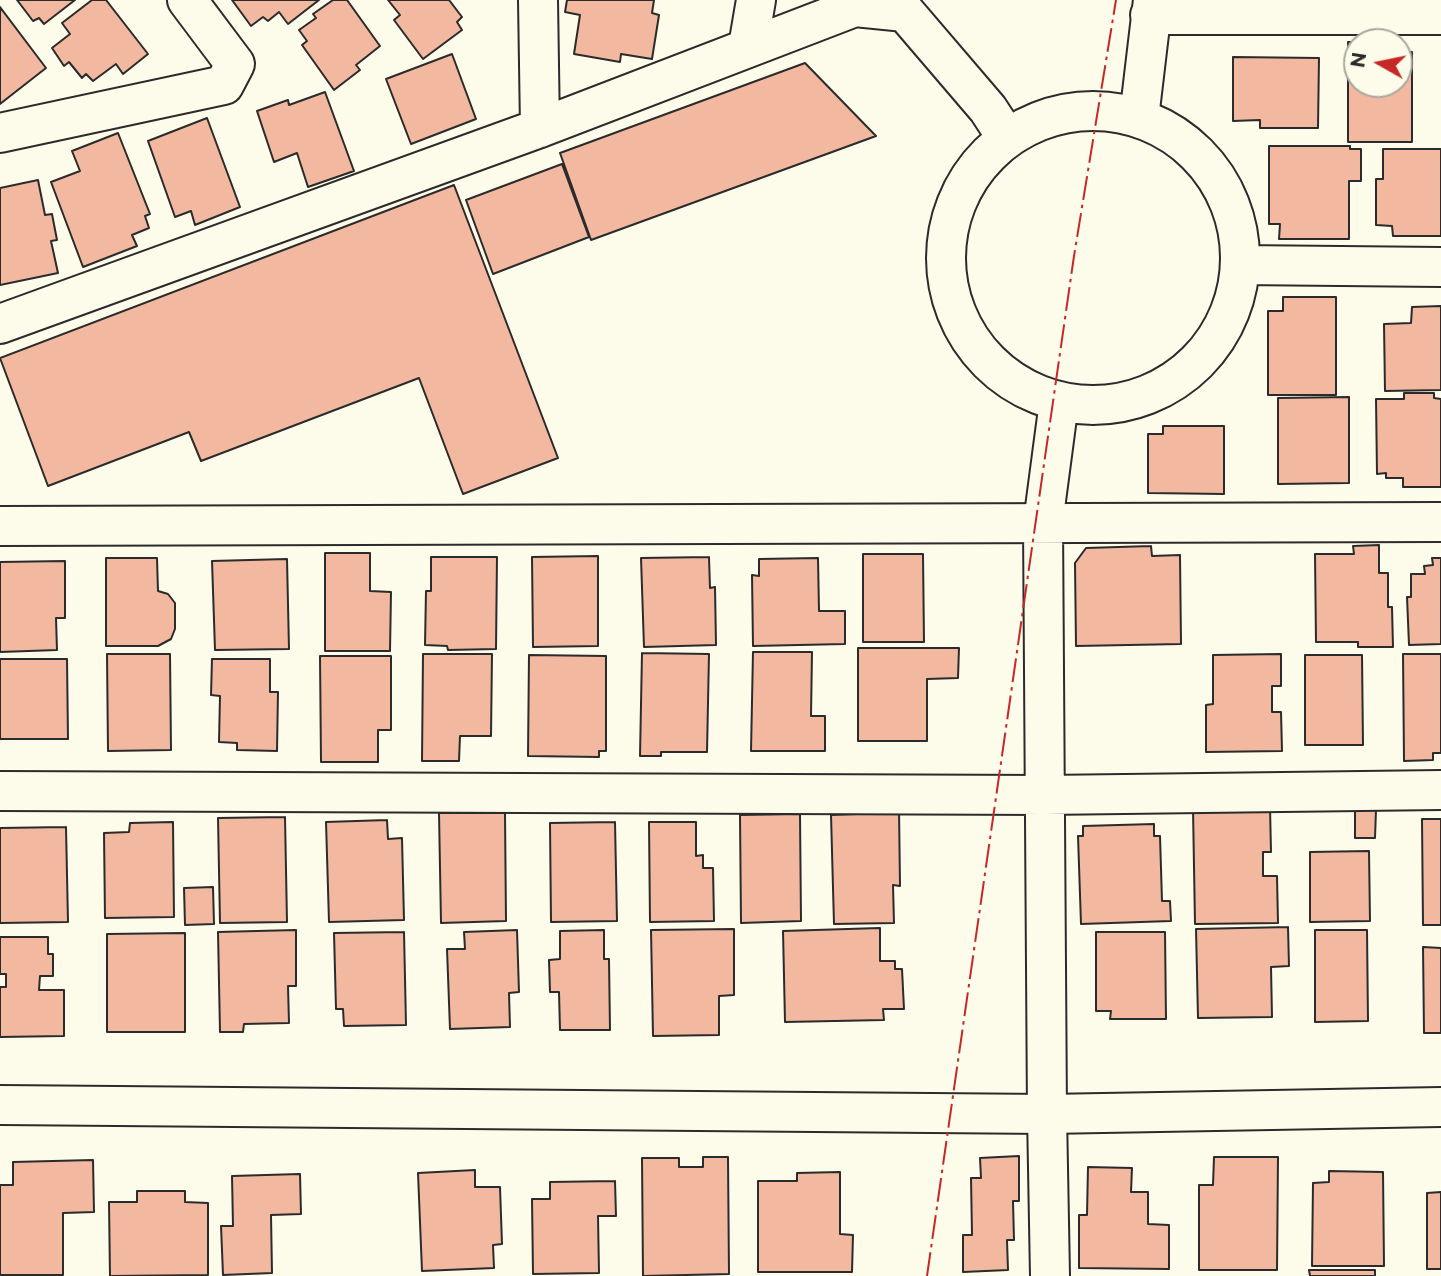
<!DOCTYPE html>
<html>
<head>
<meta charset="utf-8">
<style>
  body { margin:0 }
  #map { position:relative; width:1441px; height:1276px; overflow:hidden; background:#fdfbea; font-family:Montserrat,sans-serif }
  canvas { display:block }
  .north { position:absolute; left:1343px; top:28px; width:70px; height:70px; box-sizing:border-box; background:#fdfbea; border:2px solid #a9a89e; border-radius:50%; rotate:279deg; font-size:19px; font-weight:700; line-height:28px; text-align:center; color:#2b2b2b }
  .north::after { content:''; display:block; margin:auto; width:24px; height:32px; background:#c62828; clip-path:polygon(50% 0,100% 100%,50% 72%,0 100%) }
</style>
</head>
<body>
<div id="map">
<canvas width="1441" height="1276"></canvas>
<div class="north">N</div>
</div>
<script>
const context = document.querySelector('canvas').getContext('2d');
context.lineJoin = 'round';
function paint(path, color) {
  context.fillStyle = color;
  context.fill(path, 'evenodd');
}
function shape(rows) {
  const path = new Path2D();
  for (const r of rows) {
    if (r.length === 3) {
      path.moveTo(r[0] + r[2], r[1]);
      path.arc(r[0], r[1], r[2], 0, 2 * Math.PI);
      continue;
    }
    path.moveTo(r[0], r[1]);
    for (let i = 2; i < r.length; i += 2) path.lineTo(r[i], r[i + 1]);
  }
  return path;
}
function trace(path, color, width, dash) {
  context.strokeStyle = color;
  context.lineWidth = width;
  context.lineCap = dash ? 'butt' : 'round';
  context.setLineDash(dash || []);
  context.stroke(path);
}
const building = shape([
  [17,0,75,0,44,24,39,18,33,21,17,0],
  [92,0,106,0,148,54,123,74,116,64,93,81,86,74,82,78,69,62,64,66,52,48,70,34,62,23,92,0],
  [232,0,319,0,288,24,279,12,268,21,263,17,251,26,232,0],
  [333,0,347,0,380,46,356,65,360,70,334,90,302,45,307,41,299,30,316,18,313,14,333,0],
  [388,0,449,0,462,17,457,22,462,30,423,59,394,20,400,15,388,0],
  [567,0,654,0,652,13,659,15,652,59,621,54,620,62,574,54,580,15,565,12,567,0],
  [0,7,46,68,0,104,0,7],
  [1348,42,1357,42,1357,84,1399,84,1399,53,1412,52,1412,142,1348,142,1348,42],
  [452,54,476,119,411,144,386,79,452,54],
  [1233,57,1319,58,1318,128,1260,128,1260,120,1233,121,1233,57],
  [805,63,876,136,591,240,560,153,805,63],
  [325,92,354,171,308,187,297,153,274,162,257,111,288,100,289,105,325,92],
  [207,118,240,207,195,225,191,211,175,217,148,141,207,118],
  [118,133,150,214,145,216,149,228,132,235,137,246,83,267,51,182,80,171,72,151,118,133],
  [1269,146,1350,146,1350,149,1361,149,1361,181,1349,181,1349,239,1279,239,1280,224,1269,224,1269,146],
  [1383,149,1441,149,1441,236,1393,236,1392,226,1376,225,1376,179,1383,179,1383,149],
  [562,164,589,237,493,274,466,200,562,164],
  [38,180,45,215,52,214,57,240,51,241,58,273,0,285,0,188,38,180],
  [454,185,558,458,463,494,419,378,201,461,189,432,48,486,0,358,454,185],
  [1283,297,1336,297,1336,395,1268,395,1268,311,1283,311,1283,297],
  [1441,306,1441,390,1385,391,1384,324,1411,323,1412,307,1441,306],
  [1404,393,1434,393,1434,398,1441,399,1441,487,1403,487,1403,478,1386,478,1386,473,1377,474,1376,399,1404,399,1404,393],
  [1349,397,1349,483,1278,484,1278,398,1349,397],
  [1163,426,1224,426,1224,494,1148,493,1148,434,1163,434,1163,426],
  [1379,545,1379,573,1388,573,1388,607,1392,607,1393,647,1358,647,1358,642,1316,642,1315,554,1354,554,1353,546,1379,545],
  [1151,546,1152,556,1180,555,1181,644,1076,646,1075,563,1086,548,1151,546],
  [325,553,370,553,370,591,391,592,390,651,325,651,325,553],
  [863,554,923,554,924,642,863,642,863,554],
  [598,556,598,646,533,647,532,557,598,556],
  [431,557,497,557,496,649,448,650,447,646,425,645,426,591,431,591,431,557],
  [709,557,710,588,715,587,716,645,644,647,641,558,709,557],
  [106,558,157,558,158,591,168,594,175,603,175,629,171,639,158,646,106,646,106,558],
  [818,558,819,611,845,611,845,644,753,646,752,575,759,576,759,559,818,558],
  [1432,558,1441,558,1441,644,1409,645,1407,597,1411,597,1411,574,1425,574,1424,566,1433,565,1432,558],
  [287,559,289,649,215,650,212,561,287,559],
  [65,561,65,618,56,618,57,650,0,652,0,562,65,561],
  [858,648,959,648,958,678,927,679,927,741,858,741,858,648],
  [753,652,812,652,811,716,825,716,825,751,751,751,753,652],
  [642,653,709,654,707,752,661,752,661,756,640,756,642,653],
  [107,654,170,654,171,750,108,751,107,654],
  [423,654,492,654,491,736,460,736,459,761,422,761,423,654],
  [1281,654,1281,686,1272,686,1272,712,1281,712,1282,751,1206,752,1206,705,1213,704,1213,655,1281,654],
  [1403,654,1441,654,1441,753,1433,753,1433,760,1404,761,1403,654],
  [529,655,606,656,606,751,599,751,599,757,528,756,529,655],
  [1305,655,1362,655,1363,745,1305,745,1305,655],
  [320,656,391,656,391,730,378,730,378,762,321,762,320,656],
  [0,659,67,659,68,739,0,739,0,659],
  [212,659,270,659,270,692,278,692,277,751,237,750,237,743,219,742,220,696,211,695,212,659],
  [1270,807,1271,852,1263,852,1263,876,1277,876,1278,923,1195,924,1193,809,1270,807],
  [899,808,900,886,893,885,894,923,834,924,831,815,857,814,857,809,899,808],
  [1355,810,1376,810,1375,838,1355,838,1355,810],
  [439,813,505,813,506,921,441,923,439,813],
  [800,814,801,921,741,923,740,815,800,814],
  [285,817,287,922,220,923,218,818,285,817],
  [1422,819,1441,819,1441,925,1423,925,1422,819],
  [387,820,388,839,402,838,404,920,329,922,326,822,387,820],
  [173,822,174,917,105,918,104,833,129,832,130,823,173,822],
  [615,822,617,921,551,922,550,823,615,822],
  [649,822,696,822,696,856,703,855,703,868,713,868,714,921,650,922,649,822],
  [1154,824,1154,836,1160,836,1162,901,1170,901,1171,921,1081,924,1078,836,1083,836,1083,826,1154,824],
  [66,827,68,922,0,923,0,828,66,827],
  [1369,851,1370,921,1310,922,1310,852,1369,851],
  [213,887,214,924,185,925,184,888,213,887],
  [1288,927,1289,966,1271,967,1272,1017,1198,1018,1196,929,1288,927],
  [880,928,880,961,895,961,895,969,902,969,904,1009,883,1009,884,1020,785,1022,783,931,880,928],
  [734,929,734,995,719,996,719,1035,653,1036,651,930,734,929],
  [296,930,296,986,288,986,289,1023,244,1024,243,1032,220,1032,218,932,296,930],
  [517,930,519,992,509,993,510,1027,450,1029,447,949,465,949,464,932,517,930],
  [604,930,604,959,609,959,610,1030,560,1030,559,992,550,992,549,960,560,959,560,931,604,930],
  [1315,930,1367,930,1368,1021,1315,1022,1315,930],
  [404,932,406,1025,344,1026,343,1009,336,1009,334,933,404,932],
  [1096,932,1165,932,1166,1019,1110,1019,1111,1011,1096,1011,1096,932],
  [185,933,185,1032,107,1032,107,934,185,933],
  [0,937,48,937,48,954,53,954,53,976,40,976,39,990,64,990,64,1036,0,1037,0,987,6,987,6,974,0,974,0,937],
  [1423,947,1441,948,1441,1033,1424,1033,1423,947],
  [1019,1156,1019,1201,1013,1201,1014,1240,1007,1240,1008,1270,963,1272,963,1235,972,1235,971,1178,981,1178,980,1158,1019,1156],
  [703,1157,728,1157,729,1274,643,1276,642,1158,679,1158,679,1167,703,1167,703,1157],
  [1214,1157,1278,1157,1277,1270,1199,1270,1199,1185,1213,1185,1214,1157],
  [93,1160,94,1212,63,1213,63,1275,0,1275,0,1185,13,1185,13,1162,93,1160],
  [1088,1167,1132,1168,1131,1192,1148,1192,1148,1224,1169,1225,1169,1269,1079,1268,1079,1215,1087,1215,1088,1167],
  [475,1170,475,1187,500,1187,502,1244,493,1245,494,1268,422,1271,418,1173,475,1170],
  [1329,1171,1383,1172,1384,1266,1312,1266,1313,1183,1329,1182,1329,1171],
  [840,1172,840,1234,853,1235,852,1272,758,1272,758,1181,797,1181,797,1173,840,1172],
  [300,1174,301,1214,271,1215,272,1273,223,1275,221,1226,233,1226,232,1176,300,1174],
  [615,1181,616,1216,598,1216,599,1273,533,1274,532,1199,550,1199,550,1182,615,1181],
  [137,1191,185,1191,185,1202,208,1203,208,1275,110,1276,109,1202,137,1202,137,1191],
  [1441,1192,1441,1269,1427,1269,1427,1193,1441,1192],
  [1309,1270,1375,1270,1375,1276,1310,1276,1309,1270]
]);
const minor = shape([
  [538,0,540,128],
  [1150,15,1441,15],
  [748,47,756,0],
  [1093,258,147],
  [1139,118,1153,0],
  [0,133,224,85,235,64,187,0],
  [1240,265,1441,267],
  [0,324,540,128,855,7,905,12,988,109,1005,135],
  [0,526,1441,522],
  [0,791,1045,795,1441,790],
  [1050,1276,1047,1114,1043,523,1059,402]
]);
const tertiary = shape([
  [0,1105,1047,1114,1441,1107]
]);
const power = shape([
  [927,1276,1074,256,1116,0]
]);
paint(building, '#f2b8a0');
trace(building, '#2b2b2b', 2);
trace(minor, '#2b2b2b', 42);
trace(tertiary, '#2b2b2b', 42);
trace(minor, '#fdfbea', 38);
trace(tertiary, '#fdfbea', 38);
trace(power, '#c62828', 2, [24, 5, 3.5, 5]);
</script>
</body>
</html>
